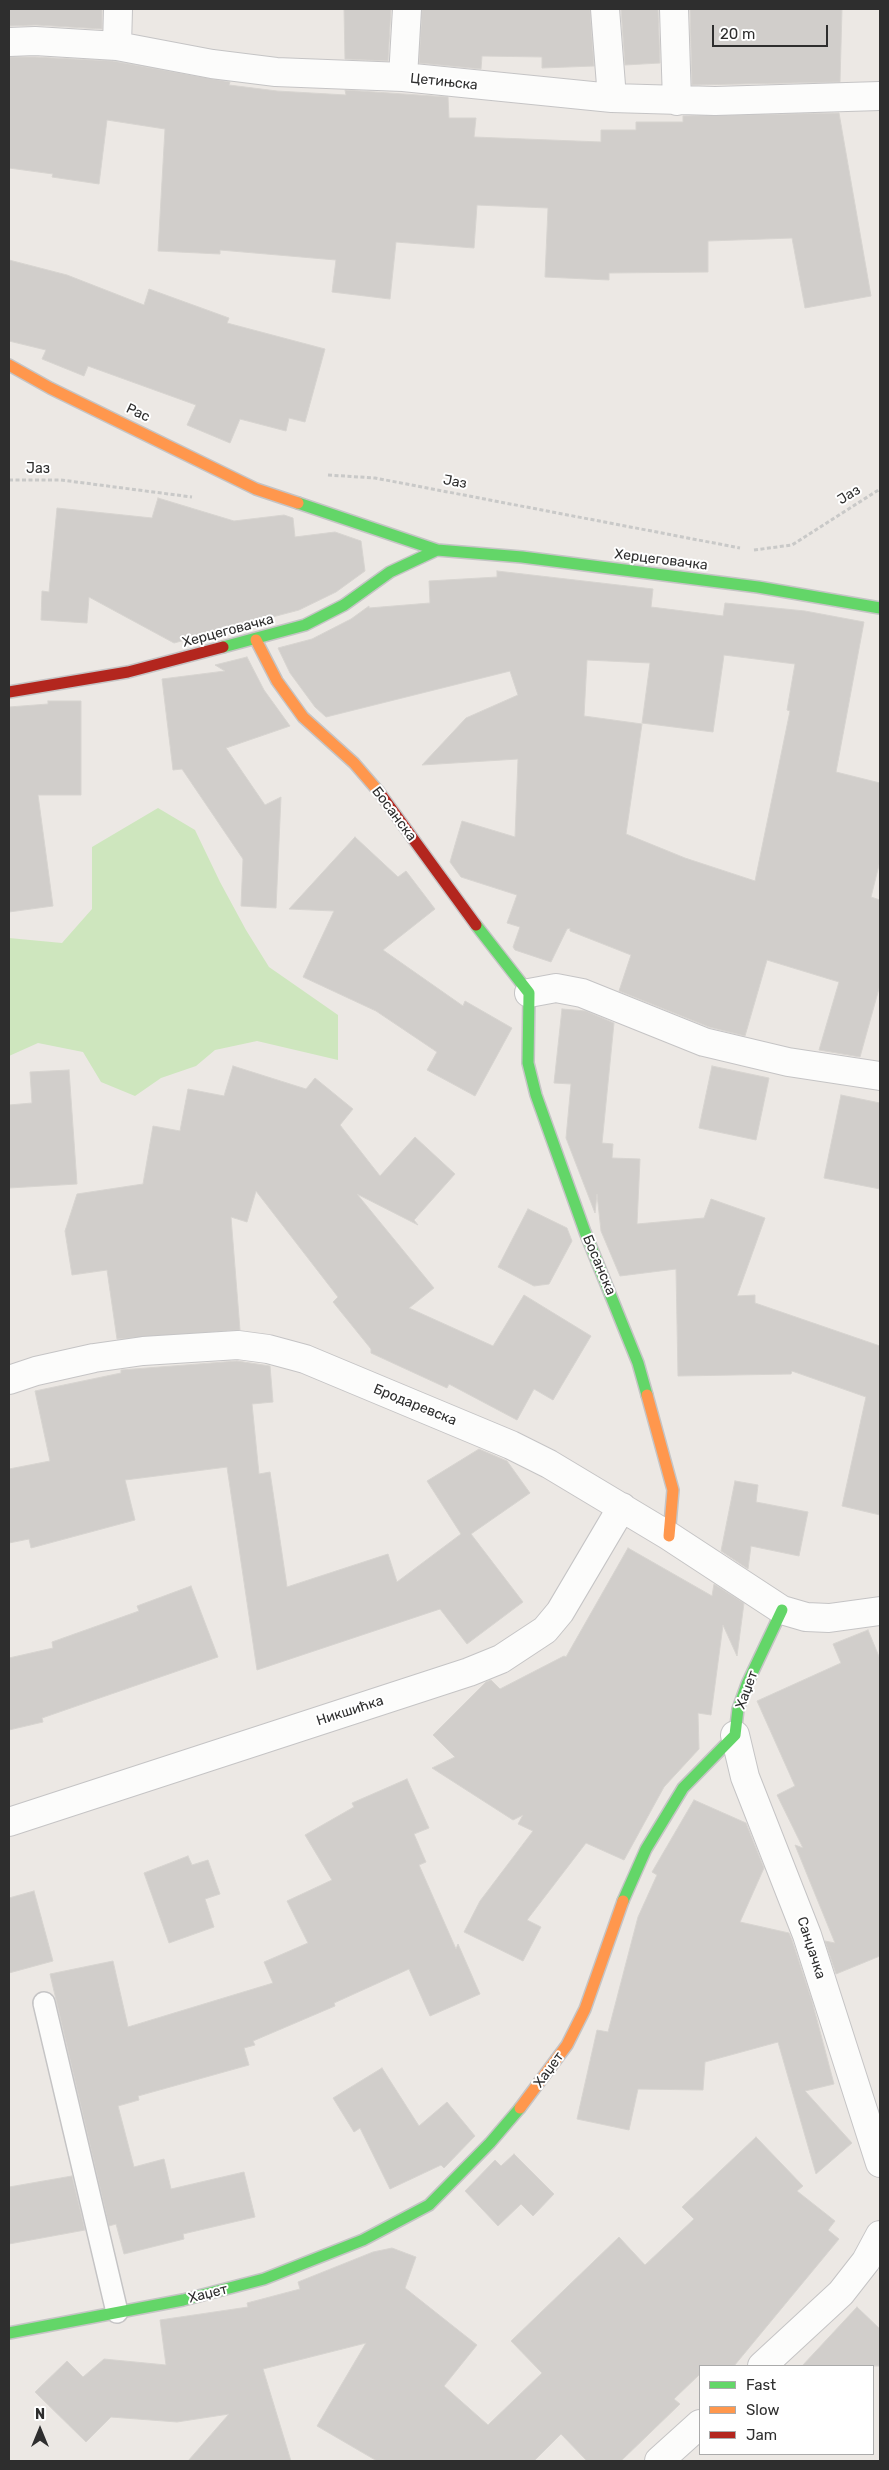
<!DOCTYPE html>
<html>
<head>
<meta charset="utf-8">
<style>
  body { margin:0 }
  #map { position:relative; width:889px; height:2470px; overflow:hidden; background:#ece8e4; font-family:Rubik,sans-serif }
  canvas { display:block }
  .frame { position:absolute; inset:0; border:10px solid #2e2e2e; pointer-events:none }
  .legend { position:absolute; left:699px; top:2365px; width:175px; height:90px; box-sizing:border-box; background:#fff; border:1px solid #ababab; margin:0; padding:6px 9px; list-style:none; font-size:15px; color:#2e2e2e }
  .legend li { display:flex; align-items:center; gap:10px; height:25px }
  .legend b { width:25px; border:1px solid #ababab }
  .north { position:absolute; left:15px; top:2405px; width:50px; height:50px; -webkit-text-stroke:4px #fff; paint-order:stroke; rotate:0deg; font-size:14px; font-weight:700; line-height:20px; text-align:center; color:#2e2e2e }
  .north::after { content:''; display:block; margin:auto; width:18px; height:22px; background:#2e2e2e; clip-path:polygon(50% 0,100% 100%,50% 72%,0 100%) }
  .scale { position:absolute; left:712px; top:25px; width:116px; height:22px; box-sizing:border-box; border:2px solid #2e2e2e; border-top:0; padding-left:6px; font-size:15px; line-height:18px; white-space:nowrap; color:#2e2e2e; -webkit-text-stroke:4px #fff; paint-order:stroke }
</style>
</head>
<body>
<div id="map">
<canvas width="889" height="2470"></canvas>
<div class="frame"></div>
<ul class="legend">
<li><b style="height:6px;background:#63d668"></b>Fast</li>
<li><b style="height:6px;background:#ff974d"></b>Slow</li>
<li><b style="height:6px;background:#b3261e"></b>Jam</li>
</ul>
<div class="north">N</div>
<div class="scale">20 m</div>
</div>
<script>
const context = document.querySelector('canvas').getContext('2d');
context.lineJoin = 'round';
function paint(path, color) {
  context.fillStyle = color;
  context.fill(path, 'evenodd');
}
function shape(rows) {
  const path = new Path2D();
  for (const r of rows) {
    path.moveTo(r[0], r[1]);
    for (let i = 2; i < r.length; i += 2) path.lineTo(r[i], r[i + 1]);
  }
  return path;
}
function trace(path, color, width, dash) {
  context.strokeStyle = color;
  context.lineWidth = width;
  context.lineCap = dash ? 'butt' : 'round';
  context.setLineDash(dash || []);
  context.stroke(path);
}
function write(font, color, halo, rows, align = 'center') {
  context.font = font + ' Rubik,sans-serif';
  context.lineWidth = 4;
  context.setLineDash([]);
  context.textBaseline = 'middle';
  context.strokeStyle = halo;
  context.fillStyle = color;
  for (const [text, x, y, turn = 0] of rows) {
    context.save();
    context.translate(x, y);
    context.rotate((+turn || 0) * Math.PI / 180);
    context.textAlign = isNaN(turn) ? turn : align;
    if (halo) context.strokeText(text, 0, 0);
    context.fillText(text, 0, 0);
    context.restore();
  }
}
const green = shape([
  [158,808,195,830,220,882,246,930,269,967,338,1015,338,1060,257,1041,215,1050,196,1066,161,1078,135,1096,101,1082,83,1052,38,1043,9,1056,9,938,62,943,92,909,92,847]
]);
const building = shape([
  [9,9,102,9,102,29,36,25,9,26,9,9],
  [344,9,391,9,388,61,345,59,344,9],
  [422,9,590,9,594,66,542,68,542,57,482,56,481,69,419,63,422,9],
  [621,9,658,9,660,63,625,65,621,9],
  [690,9,842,9,840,82,692,85,690,9],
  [9,57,35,57,113,61,230,82,229,85,277,91,346,95,345,90,448,97,449,118,476,118,474,137,601,142,601,130,636,130,636,122,683,122,683,116,839,113,871,296,805,308,792,238,708,241,708,272,609,273,609,280,545,277,548,208,477,205,474,248,396,242,390,299,332,292,336,260,220,250,220,254,158,251,165,129,107,120,99,184,52,177,53,174,9,168,9,57],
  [9,260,67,275,144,305,149,289,229,318,227,323,325,349,305,422,289,418,286,431,240,419,230,443,187,425,196,405,88,366,84,376,42,359,46,350,9,341,9,260],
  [158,498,234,521,284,515,293,518,295,537,335,532,361,541,365,571,336,592,299,610,174,643,89,597,87,623,41,620,42,591,49,592,57,508,152,518,158,498],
  [497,571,653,589,651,607,723,616,725,603,805,611,864,622,836,772,880,783,880,861,871,897,880,900,880,985,860,1057,819,1050,839,982,767,960,745,1036,709,1027,619,991,631,955,570,931,570,928,567,929,551,962,515,950,513,947,520,927,507,923,517,895,461,877,450,862,462,821,515,837,518,759,422,765,466,718,518,695,510,671,326,717,315,707,290,673,278,648,312,639,351,619,369,606,369,608,430,603,429,581,497,577,497,571],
  [724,655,795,664,787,710,790,711,755,881,685,858,626,834,642,724,584,716,587,660,650,663,642,723,713,732,724,655],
  [247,657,264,690,290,726,226,748,265,805,281,797,276,908,241,906,243,859,182,769,173,770,162,679,225,671,215,665,247,657],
  [48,701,81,701,81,795,38,795,53,906,9,912,9,707,48,704,48,701],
  [355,837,398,877,406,871,435,909,383,950,463,1006,465,1001,512,1028,475,1096,427,1070,437,1052,376,1011,303,977,334,911,289,909,355,837],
  [562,1009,586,1011,614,1023,602,1143,613,1144,612,1158,640,1159,637,1224,704,1218,711,1199,765,1218,737,1296,755,1295,755,1303,880,1346,880,1515,842,1506,866,1397,792,1371,791,1374,678,1376,676,1269,620,1276,601,1231,597,1194,595,1213,566,1138,571,1084,554,1083,562,1009],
  [233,1066,306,1089,315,1078,353,1109,340,1125,380,1176,415,1137,455,1174,414,1220,418,1225,357,1194,434,1288,409,1308,493,1346,524,1295,591,1336,553,1400,534,1389,517,1420,449,1384,447,1388,371,1353,371,1349,333,1302,338,1297,256,1191,247,1222,231,1217,240,1330,117,1339,107,1270,72,1275,65,1231,77,1194,143,1184,153,1126,180,1131,188,1089,224,1096,233,1066],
  [712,1066,769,1078,756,1140,699,1128,712,1066],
  [69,1070,77,1184,9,1188,9,1105,32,1103,30,1072,69,1070],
  [841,1095,880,1103,880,1189,824,1178,841,1095],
  [528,1209,567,1228,572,1241,549,1284,534,1286,498,1267,528,1209],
  [237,1361,270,1366,273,1402,252,1404,259,1474,270,1472,287,1587,388,1554,397,1582,461,1534,427,1481,479,1449,507,1461,530,1493,471,1534,523,1602,467,1644,440,1609,257,1670,227,1467,125,1480,135,1520,31,1548,29,1539,9,1543,9,1469,50,1461,35,1391,121,1373,121,1370,237,1361],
  [735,1481,758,1485,756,1502,808,1512,799,1556,751,1546,748,1569,721,1551,735,1481],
  [628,1548,712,1596,714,1584,744,1603,737,1656,723,1625,711,1715,698,1713,699,1749,664,1787,624,1860,586,1843,527,1920,541,1927,523,1961,464,1932,480,1901,533,1831,518,1824,523,1815,513,1820,432,1768,455,1757,433,1735,486,1682,491,1680,500,1689,564,1656,566,1657,628,1548],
  [191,1586,218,1657,42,1718,43,1722,9,1730,9,1658,53,1648,52,1642,139,1611,137,1606,191,1586],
  [868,1630,880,1659,880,1956,836,1974,825,1941,835,1943,795,1845,803,1848,777,1795,795,1786,757,1701,841,1663,833,1644,868,1630],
  [407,1779,429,1828,414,1834,426,1862,419,1865,456,1949,458,1944,480,1994,430,2016,409,1969,334,2003,335,2006,253,2041,255,2045,244,2048,249,2065,138,2096,139,2100,118,2106,134,2167,164,2159,171,2189,244,2172,255,2217,183,2234,184,2239,124,2254,116,2224,109,2226,50,1974,113,1961,128,2027,273,1983,264,1962,308,1943,287,1901,332,1880,305,1835,354,1807,352,1803,407,1779],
  [694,1800,746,1823,764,1868,740,1922,789,1933,792,1940,812,2001,834,2084,805,2091,852,2143,816,2174,778,2042,705,2062,703,2090,638,2089,629,2130,577,2119,597,2030,608,2032,638,1917,657,1875,652,1872,694,1800],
  [188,1856,192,1865,208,1860,220,1894,205,1899,214,1927,169,1943,144,1873,188,1856],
  [34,1891,53,1961,9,1973,9,1898,34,1891],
  [382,2068,419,2126,447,2102,475,2136,444,2168,441,2165,390,2189,360,2128,354,2132,333,2098,382,2068],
  [756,2137,803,2186,797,2191,835,2221,828,2230,839,2239,734,2366,700,2366,700,2374,674,2399,680,2404,621,2461,587,2461,561,2434,534,2461,377,2461,317,2426,366,2343,263,2369,291,2461,188,2461,229,2414,177,2422,111,2417,86,2442,35,2392,67,2361,83,2377,104,2359,166,2365,160,2320,248,2307,247,2303,300,2289,298,2282,373,2252,392,2248,416,2257,405,2288,477,2345,444,2386,488,2425,542,2373,511,2341,619,2237,645,2265,694,2219,682,2207,756,2137],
  [514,2154,554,2194,533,2216,521,2204,498,2226,465,2191,495,2160,501,2166,514,2154],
  [72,2176,85,2230,9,2244,9,2187,72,2176],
  [857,2307,880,2329,880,2366,802,2366,857,2307]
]);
const path = shape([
  [328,475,375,478,740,548],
  [9,480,61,480,192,497],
  [754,550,792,545,880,489]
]);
const lane = shape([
  [44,2003,117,2312]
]);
const street = shape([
  [605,9,612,98],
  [674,9,677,101],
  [9,42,35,41,117,46,212,64,276,72,403,77,612,98,715,101,880,96],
  [117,46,118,9],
  [403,77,407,9],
  [529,993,556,988,582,993,704,1042,788,1062,880,1076],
  [9,1380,36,1371,94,1358,143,1351,238,1345,268,1349,305,1359,511,1445,549,1464,669,1536,782,1610,806,1617,829,1618,880,1611],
  [735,1735,745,1777,807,1935,880,2163],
  [9,1822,469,1672,501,1659,545,1630,560,1612,622,1507],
  [762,2366,841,2293,866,2261,880,2235],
  [659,2461,700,2424]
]);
const fast = shape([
  [298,503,437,550,522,557,758,587,880,608],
  [223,647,305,625,344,605,390,572,437,550],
  [476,925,529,993,528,1063,536,1095,585,1232,638,1363,647,1395],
  [623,1901,646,1849,683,1788,735,1735,738,1709,747,1684,782,1610],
  [9,2333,183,2300,264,2279,363,2240,429,2205,490,2143,520,2108]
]);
const slow = shape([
  [9,365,50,388,256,489,298,503],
  [256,640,277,681,303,717,354,763,379,792],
  [647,1395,673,1490,669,1536],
  [520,2108,567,2045,585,2009,623,1901]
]);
const jam = shape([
  [9,692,128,672,223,647],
  [379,792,476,925]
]);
const streetNames = [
  ["Цетињска",444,82,6],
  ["Рас",138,413,25],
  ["Јаз",38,469],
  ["Јаз",455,482,11],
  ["Јаз",849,495,-32],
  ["Херцеговачка",661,560,7],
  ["Херцеговачка",228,631,-15],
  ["Босанска",394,814,53],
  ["Босанска",599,1265,67],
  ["Бродаревска",415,1405,22],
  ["Хаџет",747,1690,-70],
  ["Никшићка",350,1711,-18],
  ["Санџачка",811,1948,72],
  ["Хаџет",549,2070,-54],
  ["Хаџет",208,2294,-14]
];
paint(green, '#cee6be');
paint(building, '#d1cecb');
trace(building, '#d7d4d0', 1);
trace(lane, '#c5c4c5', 24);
trace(street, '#c5c4c5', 30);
trace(fast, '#c5c4c5', 14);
trace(slow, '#c5c4c5', 14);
trace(jam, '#c5c4c5', 14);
trace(path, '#c9c9c8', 3, [4, 2.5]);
trace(lane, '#fcfcfb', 21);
trace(street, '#fcfcfb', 28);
trace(fast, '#63d668', 11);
trace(slow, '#ff974d', 11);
trace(jam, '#b3261e', 11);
write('14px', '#2e2e2e', '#fff', streetNames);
</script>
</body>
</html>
